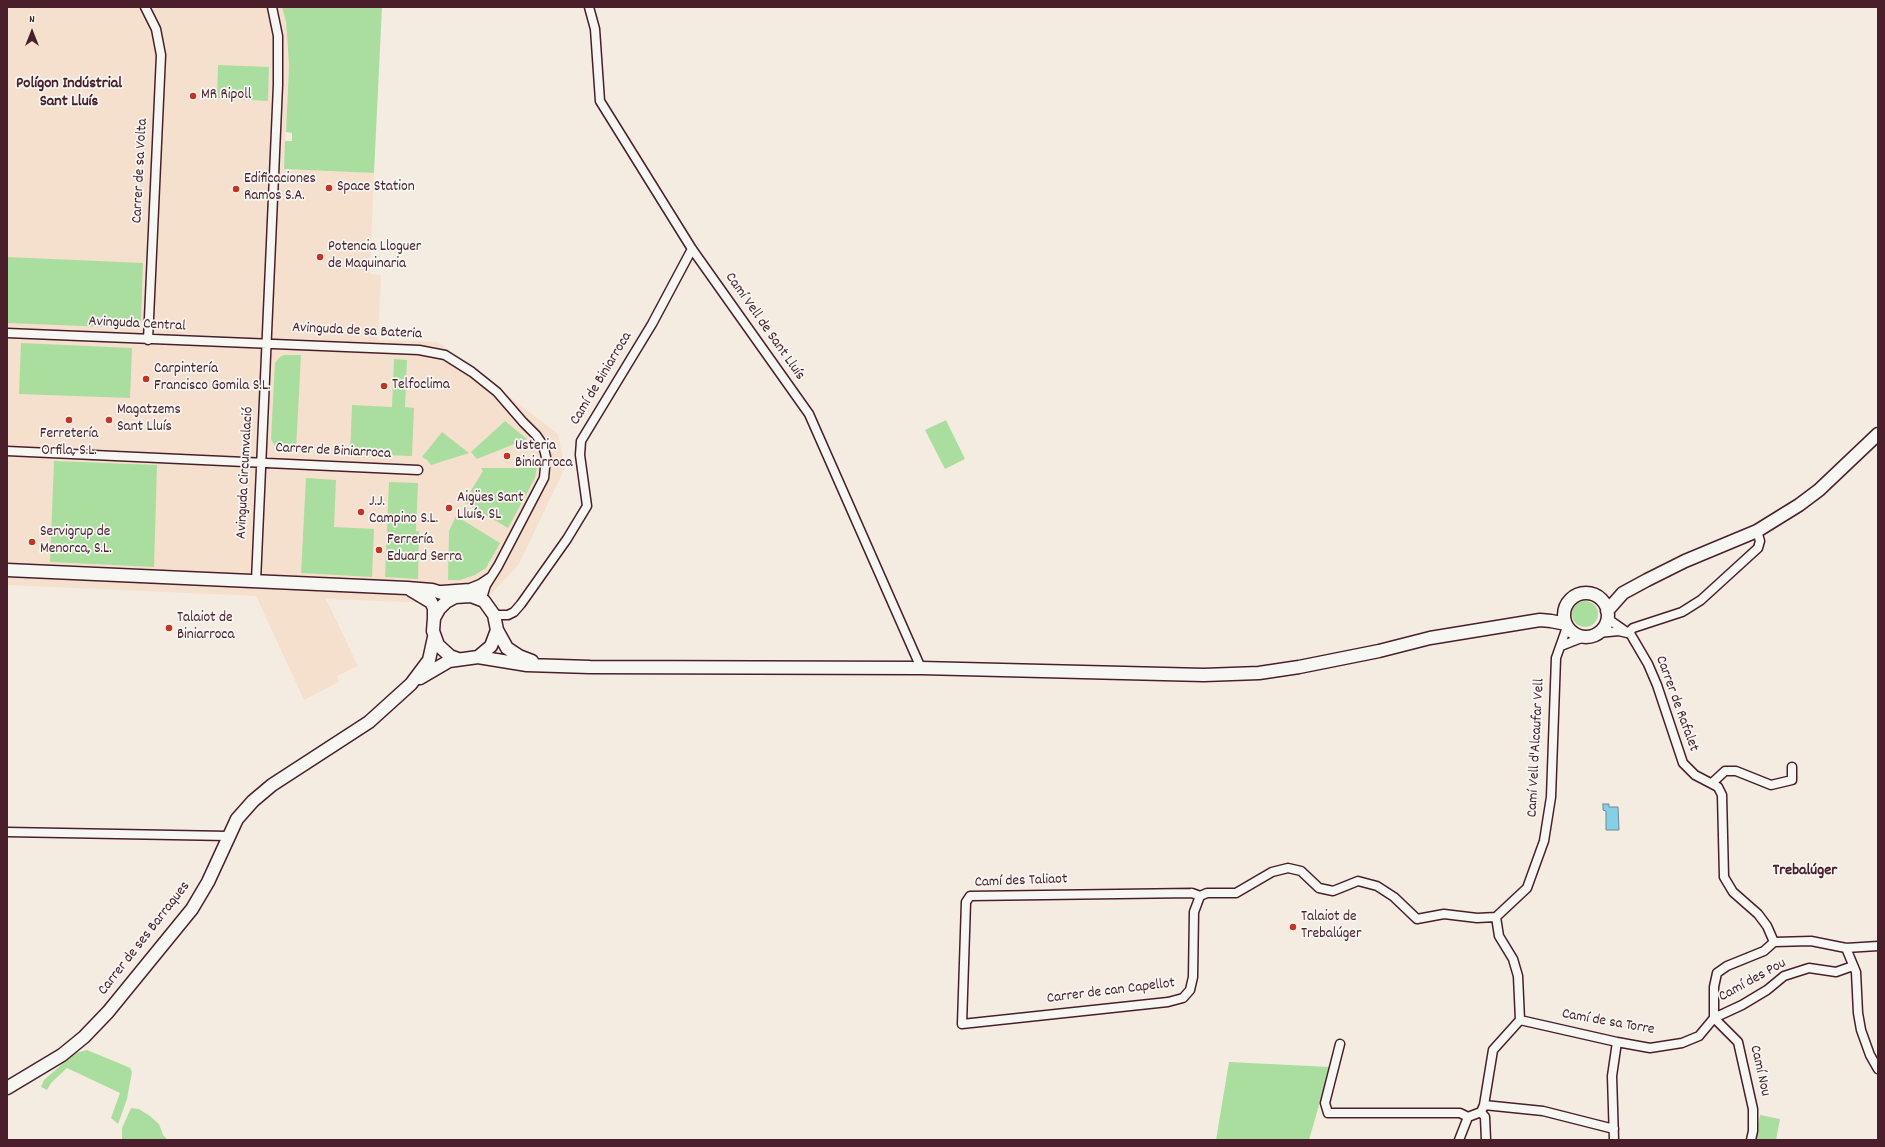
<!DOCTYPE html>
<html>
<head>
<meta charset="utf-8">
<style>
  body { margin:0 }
  #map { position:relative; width:1885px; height:1147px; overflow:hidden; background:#f5ece1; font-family:Dekko,sans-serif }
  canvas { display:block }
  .frame { position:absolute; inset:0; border:8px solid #4a1f2b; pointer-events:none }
  .north { position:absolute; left:12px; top:12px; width:40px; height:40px; -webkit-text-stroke:3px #f6f6f2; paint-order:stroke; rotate:0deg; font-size:11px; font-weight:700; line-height:16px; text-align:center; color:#4a1f2b }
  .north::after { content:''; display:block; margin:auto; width:14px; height:18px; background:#4a1f2b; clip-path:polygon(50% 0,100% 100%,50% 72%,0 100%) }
</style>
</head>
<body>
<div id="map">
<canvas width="1885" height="1147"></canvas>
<div class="frame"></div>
<div class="north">N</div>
</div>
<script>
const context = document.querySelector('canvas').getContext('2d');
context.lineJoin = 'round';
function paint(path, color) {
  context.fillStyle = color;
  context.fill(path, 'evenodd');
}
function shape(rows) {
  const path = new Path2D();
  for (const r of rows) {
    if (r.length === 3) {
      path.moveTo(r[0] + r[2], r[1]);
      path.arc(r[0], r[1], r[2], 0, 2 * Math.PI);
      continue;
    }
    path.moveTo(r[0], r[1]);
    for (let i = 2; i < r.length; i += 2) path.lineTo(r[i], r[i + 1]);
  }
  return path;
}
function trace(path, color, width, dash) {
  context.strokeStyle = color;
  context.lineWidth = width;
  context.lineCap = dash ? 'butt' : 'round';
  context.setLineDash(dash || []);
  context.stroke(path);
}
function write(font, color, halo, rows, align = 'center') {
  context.font = font + ' Dekko,sans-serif';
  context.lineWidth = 3.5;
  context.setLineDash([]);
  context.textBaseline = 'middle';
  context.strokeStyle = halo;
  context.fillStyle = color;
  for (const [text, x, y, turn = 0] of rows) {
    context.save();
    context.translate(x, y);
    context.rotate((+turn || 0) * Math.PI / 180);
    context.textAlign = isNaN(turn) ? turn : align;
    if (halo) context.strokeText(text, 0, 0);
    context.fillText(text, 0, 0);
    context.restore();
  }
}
const built = shape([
  [7,7,282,7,286,22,289,65,284,169,374,173,370,274,381,275,378,340,438,342,558,434,565,468,519,564,485,601,457,604,326,599,358,666,337,676,339,682,304,700,256,596,7,585]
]);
const green = shape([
  [282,7,382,7,374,173,284,169,285,141,292,141,292,133,286,132,289,65,286,22],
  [218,65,269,67,268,101,217,98],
  [7,257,143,263,141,320,136,327,132,328,7,323],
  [21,343,132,348,130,398,19,394],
  [284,355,301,355,296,450,276,448,271,439,275,363,280,357],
  [394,359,407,360,405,407,414,408,412,456,350,454,352,405,392,407],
  [946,420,965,459,945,469,925,430],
  [505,421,527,439,477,459,471,452],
  [442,432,469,453,431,465,427,460,422,457],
  [54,461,157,465,154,567,50,562],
  [481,468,537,468,535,478,508,528,464,502,483,471],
  [306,478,336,480,334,527,374,529,372,577,301,573],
  [389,482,418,483,416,531,419,531,418,579,385,577],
  [456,516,500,543,486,568,475,575,460,580,448,580,449,531],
  [1585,614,13],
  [87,1050,121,1064,130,1068,132,1072,127,1099,118,1124,111,1118,120,1093,67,1068,51,1083,47,1090,41,1087,44,1080,68,1059,76,1053],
  [1229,1062,1330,1067,1309,1140,1216,1140],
  [131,1108,139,1109,150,1116,159,1124,163,1135,168,1140,122,1140,122,1128],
  [1760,1115,1780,1119,1776,1140,1755,1140]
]);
const water = shape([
  [1603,804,1609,804,1609,807,1618,807,1619,830,1606,830,1606,811,1603,810,1603,804]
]);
const minor = shape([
  [145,7,156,29,161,55,148,340],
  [589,7,595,29,600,101,692,249,809,414,921,668],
  [7,333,419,350,445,355,472,372,497,392,523,422,536,435,543,445,546,457,544,478,498,566,486,585],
  [7,451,418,470],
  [256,581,278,85,278,36,272,7],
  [442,590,470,588,480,584,489,578],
  [471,596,486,585,482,598,484,601],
  [494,615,508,615,514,612,521,604,567,539,587,506,580,455,581,441,652,324,692,249],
  [1608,616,1611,621,1631,635,1648,664,1657,685,1683,763,1695,775,1718,787,1722,795,1724,877,1733,892,1758,914,1767,926,1774,942],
  [1598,633,1619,631,1627,633],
  [1628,633,1633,628,1682,612,1701,600,1758,548,1760,541,1757,531],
  [1561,646,1584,637],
  [1712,783,1725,771,1736,771,1771,785,1792,780,1792,767],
  [7,832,228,836],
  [1192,893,1200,896,1194,912,1193,977,1190,990,1183,998,1168,1002,962,1024,966,902,970,896,1192,893],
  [1200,896,1207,893,1236,893,1272,872,1288,868,1301,871,1319,888,1333,891,1358,881,1377,886,1394,897,1417,919,1444,914,1477,918,1496,917],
  [1496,917,1527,888,1544,841,1551,797,1556,658,1567,627],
  [1774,942,1811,941,1846,948,1878,946],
  [1846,948,1856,972,1858,1013,1861,1030,1870,1055,1878,1069],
  [1520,1020,1617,1042,1650,1048,1682,1043,1699,1036,1714,1018,1714,987,1717,973,1727,966,1764,951,1774,942],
  [1340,1044,1325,1103,1328,1113,1460,1113,1468,1117],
  [1484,1105,1543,1111,1614,1129],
  [1481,1112,1485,1117,1486,1140],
  [1459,1140,1468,1117,1481,1112,1484,1105,1493,1050,1520,1020,1518,976,1513,959,1499,936,1496,917],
  [1614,1140,1612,1076,1617,1042],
  [1751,1140,1753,1131,1753,1109,1738,1042,1714,1018,1742,1005,1767,990,1784,976,1809,968,1836,972,1853,966]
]);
const secondary = shape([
  [7,570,407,588,432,590,455,597],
  [411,590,431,602,434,608,434,618],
  [1586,615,22],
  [1607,611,1623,593,1647,580,1685,561,1757,531,1799,505,1819,490,1878,434],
  [497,630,507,648,519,656,532,661],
  [478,657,527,665,590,667,921,668,1204,675,1259,673,1299,667,1379,651,1430,638,1540,620,1551,621,1566,624],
  [420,678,449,661,478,657,491,646,497,630,494,615,484,601,471,596,455,597,446,602,439,609,434,618,433,631,438,645,450,656,458,659],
  [7,1088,62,1055,84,1037,108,1012,192,909,208,882,237,819,253,801,272,785,369,722,411,684,429,660,434,637]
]);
const markers = [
  [193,96,4,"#c8321e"],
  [329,188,4,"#c8321e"],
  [236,189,4,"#c8321e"],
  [320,257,4,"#c8321e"],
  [146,379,4,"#c8321e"],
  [384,386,4,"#c8321e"],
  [69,420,4,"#c8321e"],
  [109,420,4,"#c8321e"],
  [507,456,4,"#c8321e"],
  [449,508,4,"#c8321e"],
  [361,512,4,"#c8321e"],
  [32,542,4,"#c8321e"],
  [379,550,4,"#c8321e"],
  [169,628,4,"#c8321e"],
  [1293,927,4,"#c8321e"]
];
const poiNames = [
  ["MR Ripoll",201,96],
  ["Edificaciones",244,180],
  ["Ramos S.A.",244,197],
  ["Space Station",337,188],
  ["Potencia Lloguer",328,248],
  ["de Maquinaria",328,265],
  ["Carpintería",154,370],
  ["Francisco Gomila S.L.",154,387],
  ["Telfoclima",392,386],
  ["Magatzems",117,411],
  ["Sant Lluís",117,428],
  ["Ferretería",69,435,"center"],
  ["Orfila, S.L.",69,452,"center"],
  ["Usteria",515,447],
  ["Biniarroca",515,464],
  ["Aigües Sant",457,499],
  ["Lluís, SL",457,516],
  ["J.J.",369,503],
  ["Campino S.L.",369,520],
  ["Servigrup de",40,533],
  ["Menorca, S.L.",40,550],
  ["Ferrería",387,541],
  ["Eduard Serra",387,558],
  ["Talaiot de",177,619],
  ["Biniarroca",177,636],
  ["Talaiot de",1301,918],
  ["Trebalúger",1301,935]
];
const streetNames = [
  ["Carrer de sa Volta",141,171,-87],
  ["Avinguda Central",137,325,3],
  ["Camí Vell de Sant Lluís",764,327,55],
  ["Avinguda de sa Bateria",357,332,3],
  ["Camí de Biniarroca",602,379,-59],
  ["Carrer de Biniarroca",333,452,3],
  ["Avinguda Circumvalació",246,473,-87],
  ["Carrer de Rafalet",1676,704,70],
  ["Camí Vell d'Alcaufar Vell",1537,748,-87],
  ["Camí des Taliaot",1021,882,-2],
  ["Carrer de ses Barraques",145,939,-52],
  ["Camí des Pou",1753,981,-29],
  ["Carrer de can Capellot",1111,992,-7],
  ["Camí de sa Torre",1608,1023,10],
  ["Camí Nou",1759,1071,77]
];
const neighbourhoodNames = [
  ["Polígon Indústrial",69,85],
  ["Sant Lluís",69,103],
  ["Trebalúger",1805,872]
];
paint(built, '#f4e0cd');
paint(green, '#aade9f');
paint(water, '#85d0e5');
trace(water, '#6d899b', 1);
trace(minor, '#4a1f2b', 11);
trace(secondary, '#4a1f2b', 15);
trace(minor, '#f6f6f2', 8);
trace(secondary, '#f6f6f2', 12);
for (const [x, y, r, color] of markers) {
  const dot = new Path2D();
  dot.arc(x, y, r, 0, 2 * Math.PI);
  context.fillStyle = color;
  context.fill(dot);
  trace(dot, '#f6f6f2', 1.5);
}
write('15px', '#4a1f2b', '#f6f6f2', poiNames, 'left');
write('15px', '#4a1f2b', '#f6f6f2', streetNames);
write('bold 16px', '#4a1f2b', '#f6f6f2', neighbourhoodNames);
</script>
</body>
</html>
